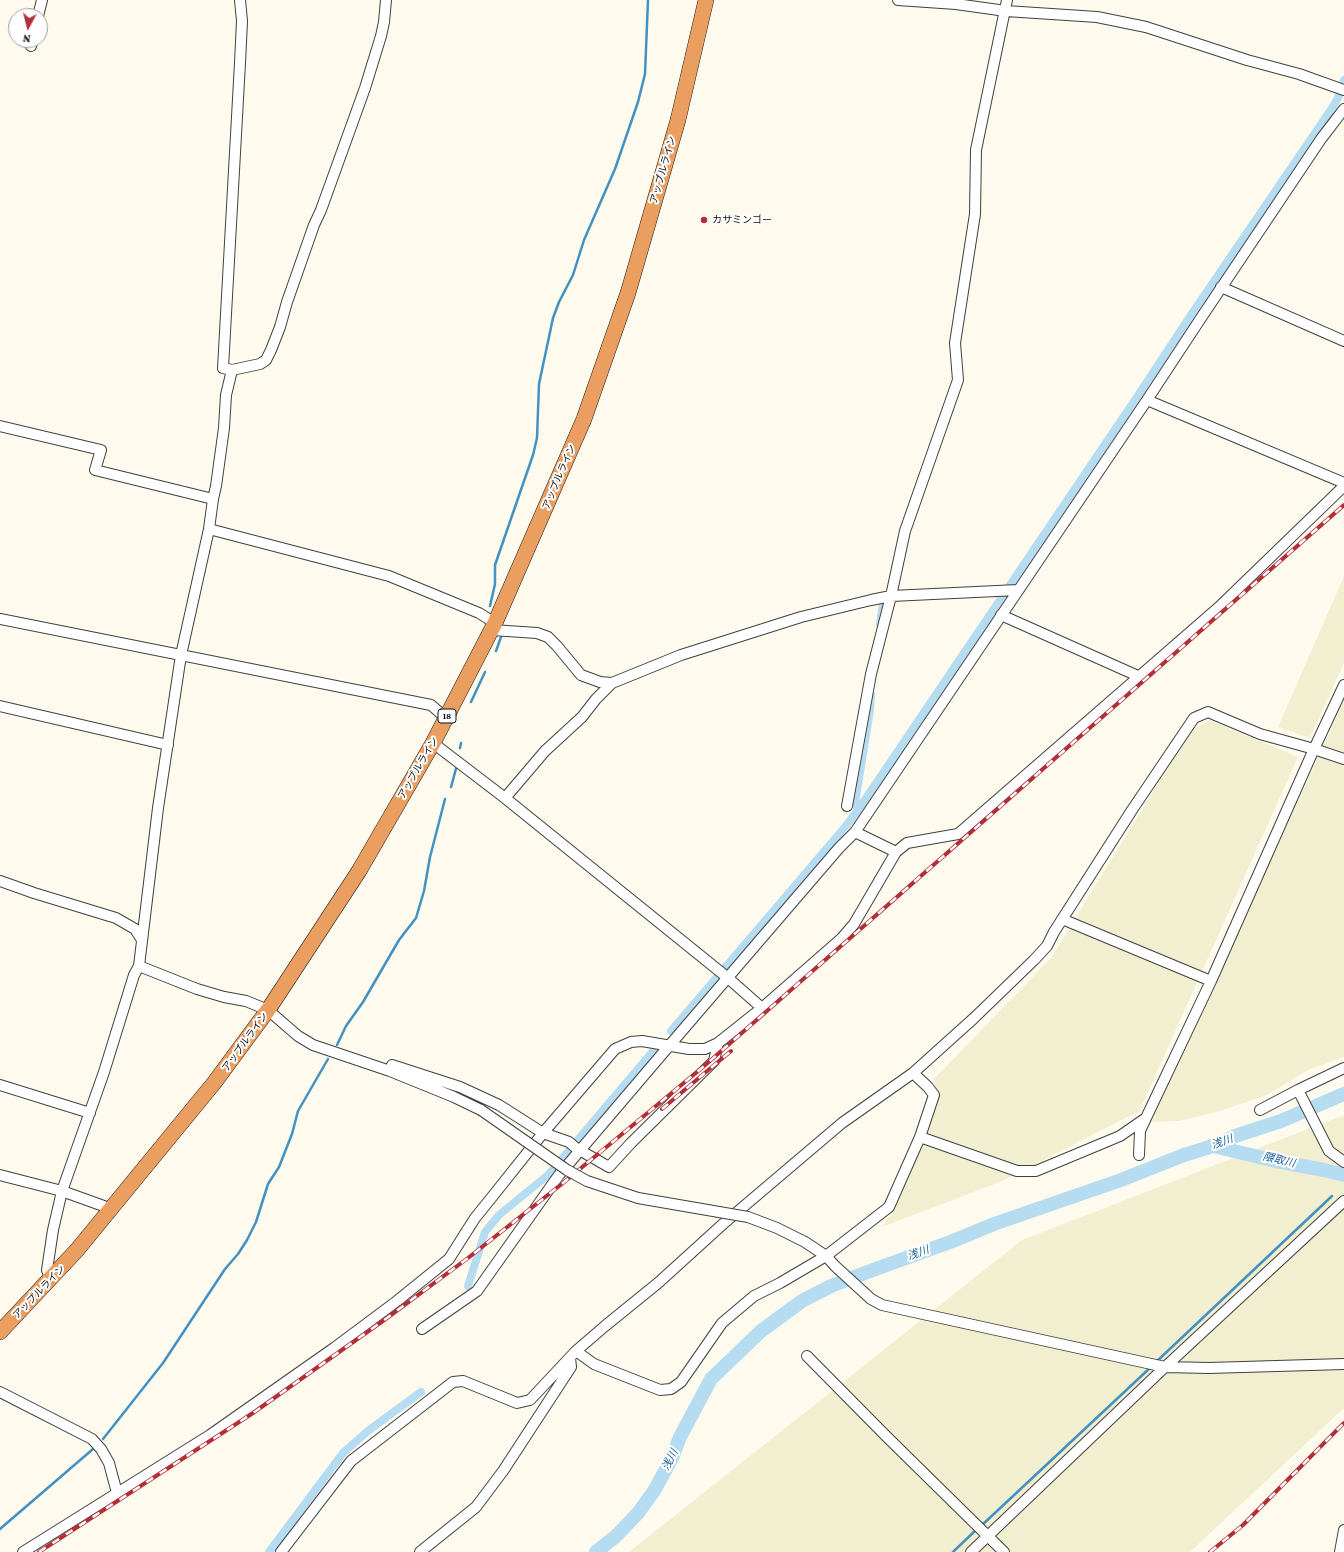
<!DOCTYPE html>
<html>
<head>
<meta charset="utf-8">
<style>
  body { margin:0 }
  #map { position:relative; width:1344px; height:1552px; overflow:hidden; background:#fefbee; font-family:"Crimson Pro",serif }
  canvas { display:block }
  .north { position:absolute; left:8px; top:8px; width:40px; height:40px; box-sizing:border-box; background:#fff; border:1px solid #9e9e9e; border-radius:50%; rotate:187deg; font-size:11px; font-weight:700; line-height:16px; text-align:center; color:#0d0d0d }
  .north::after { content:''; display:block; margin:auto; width:14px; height:18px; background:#b32f37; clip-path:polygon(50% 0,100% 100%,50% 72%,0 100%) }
</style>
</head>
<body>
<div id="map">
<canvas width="1344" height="1552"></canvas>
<div class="north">N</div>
</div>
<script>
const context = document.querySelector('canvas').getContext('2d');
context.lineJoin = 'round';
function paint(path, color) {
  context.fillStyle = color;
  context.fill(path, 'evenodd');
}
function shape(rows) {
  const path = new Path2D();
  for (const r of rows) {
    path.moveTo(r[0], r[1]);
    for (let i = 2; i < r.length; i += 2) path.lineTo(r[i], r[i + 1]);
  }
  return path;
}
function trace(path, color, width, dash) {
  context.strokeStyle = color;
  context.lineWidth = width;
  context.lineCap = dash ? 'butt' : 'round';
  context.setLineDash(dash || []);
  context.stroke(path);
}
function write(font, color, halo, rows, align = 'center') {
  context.font = font + ' "Crimson Pro","Noto Sans JP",serif';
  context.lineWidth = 4;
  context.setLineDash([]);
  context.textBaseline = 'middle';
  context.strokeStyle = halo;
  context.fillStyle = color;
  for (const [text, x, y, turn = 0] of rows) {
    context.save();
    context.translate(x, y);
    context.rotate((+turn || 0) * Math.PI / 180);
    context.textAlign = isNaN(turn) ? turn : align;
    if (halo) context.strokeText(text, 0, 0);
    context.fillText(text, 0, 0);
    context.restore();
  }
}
const farmland = shape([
  [1344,576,1344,663,1310,738,1278,727],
  [1344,701,1344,1057,1308,1070,1267,1095,1214,1113,1178,1121,1150,1122],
  [1209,720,1298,757,1139,1112,1127,1117,1005,1180,882,1227,895,1207,937,1098,934,1079,1051,958,1190,731],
  [1344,1115,1344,1408,1190,1552,629,1552,1022,1240]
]);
const stream = shape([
  [490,606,495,584,495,565,533,455,537,438,539,384,553,318,559,302,573,275,584,240,615,169,638,102,645,74,648,0],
  [496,651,501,637],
  [471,702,485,672],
  [460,748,461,743],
  [451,787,457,765],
  [337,1045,346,1026,363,1002,399,940,416,918,424,891,430,857,445,799],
  [1156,1362,1332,1196],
  [103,1439,163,1363,225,1269,238,1254,247,1240,256,1222,268,1184,279,1167,292,1134,298,1111,328,1059],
  [981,1526,1151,1367],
  [0,1529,93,1449],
  [953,1552,977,1529]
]);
const canal = shape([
  [880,624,883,603],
  [858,810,855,803,870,710,871,695],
  [671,1031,845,827,858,810,1139,394,1191,315,1330,111,1338,98,1344,80],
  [468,1286,485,1232,499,1215,548,1175,654,1050],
  [269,1552,343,1453,369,1430,421,1392]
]);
const river = shape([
  [1213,1146,1276,1161,1324,1170,1344,1175],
  [596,1552,616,1536,638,1513,654,1491,672,1458,680,1437,711,1379,761,1331,802,1301,831,1286,873,1270,953,1241,994,1224,1121,1180,1184,1155,1213,1146,1235,1136,1281,1121,1344,1094]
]);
const minor = shape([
  [240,0,242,21,240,63,223,368,232,370,260,364,266,360,271,350,280,327,287,302,314,225,321,210,365,88,381,36,384,22,386,0],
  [898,0,956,4,1006,11,1097,17,1146,27,1247,60,1299,74,1344,90],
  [38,16,42,0],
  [31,46,33,40],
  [1221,287,1344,341],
  [1147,400,1344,483],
  [0,426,101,450,95,470,213,499],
  [209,529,389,576,479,613,495,623],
  [1001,615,1138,676],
  [0,619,431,705,446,718],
  [492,630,537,633,548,637,557,646,581,675,600,682,612,683,681,655,801,617,871,600,891,596,1018,590],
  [0,706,168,745],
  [433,743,505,798,728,978,762,1008],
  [505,798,545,751,582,717,596,699,612,683],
  [847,806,871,674,891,596,905,531,958,380,955,343,975,214,976,150,1007,0],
  [855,832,896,852],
  [0,881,34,893,116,918,135,929,142,940],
  [1062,919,1211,981],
  [139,966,197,989,224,997,246,1001,268,1010,298,1036,313,1045,390,1071,454,1097,481,1110],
  [390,1071,392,1065,460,1087,499,1105,543,1133,569,1142,576,1148,609,1167,631,1143,714,1061,718,1043],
  [0,1085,90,1113],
  [1298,1090,1329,1151,1344,1162],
  [1260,1110,1298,1090,1344,1068],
  [920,1137,1017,1171,1036,1171,1120,1136,1146,1118],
  [1139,1155,1140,1131,1146,1118,1211,981,1314,749,1344,685],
  [0,1175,62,1191,112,1209],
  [805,1242,826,1256,835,1266,871,1299,882,1305,1165,1367,1209,1368,1344,1364],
  [51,1280,47,1270,53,1230,62,1191,104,1072,134,975,139,966,158,808,181,655,209,529,213,499,216,486,224,428,226,395,232,370],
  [422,1329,477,1291,559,1175,669,1046,839,848,855,832,1147,400,1201,318,1321,139,1344,109],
  [576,1351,594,1364,660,1390,671,1389,681,1382,722,1323,754,1296,780,1283,826,1256,889,1207,920,1137,934,1095,928,1087,913,1073],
  [807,1356,886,1436,1004,1552],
  [0,1392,92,1439,101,1449,109,1463,117,1493],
  [23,1552,210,1435,334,1348,397,1301,449,1259,475,1218,492,1197,543,1133,615,1049,631,1042,642,1041,689,1049,705,1049,718,1043,762,1008,842,938,854,924,896,852,907,843,958,834,1219,607,1344,486],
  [281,1552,351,1461,453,1382,463,1381,517,1403,530,1400,576,1351,605,1326,658,1283,723,1224,842,1123,913,1073,973,1019,1034,960,1047,946,1054,932,1132,810,1194,718,1208,712,1260,734,1314,749,1344,759],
  [420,1552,476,1507,503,1471,571,1367,570,1358],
  [971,1552,1165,1367,1344,1201],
  [1340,1552,1344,1530]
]);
const highway = shape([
  [0,1332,77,1250,214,1083,268,1010,359,871,433,743,495,623,584,419,628,293,678,120,706,0]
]);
const rail = shape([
  [662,1109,731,1051],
  [39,1552,253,1413,387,1318,468,1258,563,1183,703,1067,1344,505],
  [1210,1552,1243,1525,1344,1423]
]);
const minorBridge = shape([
  [481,1110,567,1170,587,1181,638,1198,748,1217,777,1228,805,1242]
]);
const markers = [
  [704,220,4,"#b32f37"]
];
const shields = [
  [447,716,18]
];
const shieldNames = [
  ["18",447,716]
];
const streetNames = [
  ["アップルライン",663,170,-74],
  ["アップルライン",559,477,-67],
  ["アップルライン",418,768,-60],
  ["アップルライン",245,1042,-54],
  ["アップルライン",39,1292,-46]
];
const poiNames = [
  ["カサミンゴー",712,220]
];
const waterNames = [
  ["浅川",1222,1142,-20],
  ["隈取川",1279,1160,13],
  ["浅川",918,1253,-20],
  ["浅川",670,1460,-63]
];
paint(farmland, '#f2efd0');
trace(stream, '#4391c3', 2.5);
trace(canal, '#b6dcf1', 8);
trace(river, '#b6dcf1', 14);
trace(minor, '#404040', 12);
trace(highway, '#1e1e1e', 16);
trace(minor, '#fff', 10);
trace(highway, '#ea9e60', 15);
trace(rail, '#b32f37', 4);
trace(rail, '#fff', 2.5, [8]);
trace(minorBridge, '#404040', 12, []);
trace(minorBridge, '#fff', 10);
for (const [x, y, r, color] of markers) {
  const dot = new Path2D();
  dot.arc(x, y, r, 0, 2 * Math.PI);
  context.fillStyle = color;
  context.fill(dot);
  trace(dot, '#fff', 1.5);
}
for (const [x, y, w] of shields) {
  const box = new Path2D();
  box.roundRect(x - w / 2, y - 7, w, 14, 3);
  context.fillStyle = '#fff';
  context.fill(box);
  trace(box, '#0d0d0d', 1);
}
write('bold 9px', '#0d0d0d', null, shieldNames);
write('10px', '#0d0d0d', '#fff', streetNames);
write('10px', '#0d0d0d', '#fff', poiNames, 'left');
write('italic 11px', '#1f6395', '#fff', waterNames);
</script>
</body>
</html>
